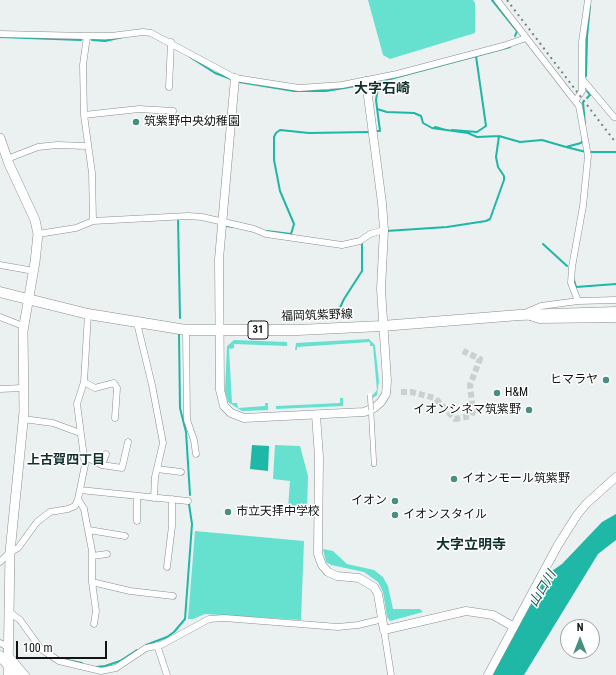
<!DOCTYPE html>
<html>
<head>
<meta charset="utf-8">
<style>
  body { margin:0 }
  #map { position:relative; width:616px; height:675px; overflow:hidden; background:#ebf1f0; font-family:"Roboto Condensed",sans-serif }
  canvas { display:block }
  .north { position:absolute; left:560px; top:619px; width:40px; height:40px; box-sizing:border-box; background:#fff; border:1px solid #a0a1a1; border-radius:50%; rotate:0deg; font-size:11px; font-weight:700; line-height:16px; text-align:center; color:#121414 }
  .north::after { content:''; display:block; margin:auto; width:14px; height:18px; background:#498e83; clip-path:polygon(50% 0,100% 100%,50% 72%,0 100%) }
  .scale { position:absolute; left:16px; top:641px; width:91px; height:18px; box-sizing:border-box; border:2px solid #121414; border-top:0; padding-left:5px; font-size:12px; line-height:14px; white-space:nowrap; color:#121414; -webkit-text-stroke:3px #fff; paint-order:stroke }
</style>
</head>
<body>
<div id="map">
<canvas width="616" height="675"></canvas>
<div class="north">N</div>
<div class="scale">100 m</div>
</div>
<script>
const context = document.querySelector('canvas').getContext('2d');
context.lineJoin = 'round';
function paint(path, color) {
  context.fillStyle = color;
  context.fill(path, 'evenodd');
}
function shape(rows) {
  const path = new Path2D();
  for (const r of rows) {
    path.moveTo(r[0], r[1]);
    for (let i = 2; i < r.length; i += 2) path.lineTo(r[i], r[i + 1]);
  }
  return path;
}
function trace(path, color, width, dash) {
  context.strokeStyle = color;
  context.lineWidth = width;
  context.lineCap = dash ? 'butt' : 'round';
  context.setLineDash(dash || []);
  context.stroke(path);
}
function write(font, color, halo, rows, align = 'center') {
  context.font = font + ' "Roboto Condensed","Noto Sans JP",sans-serif';
  context.lineWidth = 3;
  context.setLineDash([]);
  context.textBaseline = 'middle';
  context.strokeStyle = halo;
  context.fillStyle = color;
  for (const [text, x, y, turn = 0] of rows) {
    context.save();
    context.translate(x, y);
    context.rotate((+turn || 0) * Math.PI / 180);
    context.textAlign = isNaN(turn) ? turn : align;
    if (halo) context.strokeText(text, 0, 0);
    context.fillText(text, 0, 0);
    context.restore();
  }
}
const green = shape([
  [368,0,473,0,475,3,475,33,390,59,383,55],
  [369,339,375,345,379,381,377,395,373,398,372,396,377,390,373,346,370,346,370,342,297,347,297,350,295,350,296,343],
  [234,340,287,342,287,346,234,344,234,348,229,349,232,403,237,403,238,408,265,406,265,403,268,403,268,410,242,411,228,402,225,391,227,346],
  [340,398,343,398,343,406,276,409,276,406,340,403],
  [275,445,300,446,308,476,307,511,288,508,290,481,273,479],
  [195,531,304,541,301,620,205,614,193,619,188,619],
  [323,549,333,551,347,564,374,570,383,577,388,586,393,609,420,609,423,612,390,621,387,617,383,592,378,582,364,572,331,565,326,562]
]);
const water = shape([
  [252,445,269,446,268,471,250,469],
  [616,514,616,540,598,554,524,675,491,675,534,593,549,573,562,564,602,522]
]);
const stream = shape([
  [492,0,517,31,515,36],
  [0,37,81,40],
  [92,40,105,41,123,37],
  [190,57,215,73,231,79],
  [586,76,587,37,590,6],
  [239,82,294,91,326,91,362,85],
  [371,84,379,82],
  [587,91,590,95,587,98],
  [583,102,585,124],
  [377,109,387,112,414,113,421,116,423,123,432,128,468,133,477,137,499,136,520,142,542,140,566,147,581,143,583,140],
  [435,127,446,130],
  [452,130,477,132,486,126,476,56],
  [377,131,380,131,376,100,379,82,510,47],
  [566,147,586,152,616,152],
  [178,218,180,318],
  [226,226,234,227],
  [267,231,291,234,294,224,280,191,274,160,274,137,276,133,280,130,309,133,369,132],
  [386,231,447,227,486,221,490,219,504,180,504,176,498,167,496,157,499,136],
  [543,244,567,266],
  [574,280,576,287,616,284],
  [337,314,344,299,362,271,362,242],
  [179,334,180,408,186,432,190,495],
  [146,645,167,637,174,632,185,619,192,524,189,504],
  [67,660,82,663],
  [96,667,105,666,120,661,137,650]
]);
const minorTunnel = shape([
  [401,392,411,392,435,398,455,419,471,416,473,412,470,385,480,359,463,351]
]);
const pedestrian = shape([
  [371,410,374,464]
]);
const minor = shape([
  [497,0,579,106,588,156,583,206,572,267,571,283,578,301],
  [0,34,87,36,111,36,143,32,151,33,235,78,299,88,342,85,397,74,503,46,526,38],
  [87,36,83,65,84,115,92,173,93,221],
  [582,79,614,117,616,117],
  [169,87,171,42],
  [576,100,582,91,582,42,588,0],
  [84,115,139,109,173,111],
  [7,159,38,147,57,145,87,146],
  [38,234,76,228,93,221,188,216,202,217,254,229,266,234,342,245,360,241,370,234,384,230],
  [0,265,34,271],
  [527,312,541,306,578,301,616,300],
  [0,317,23,326],
  [530,317,539,320,616,319],
  [137,323,152,385,163,443,155,477,154,498],
  [186,330,187,420,194,440,196,454],
  [84,382,95,388,114,383,117,388,115,418],
  [0,389,23,388],
  [23,419,53,423,80,433],
  [84,456,102,465,106,454],
  [102,465,122,468,128,442],
  [157,469,181,472],
  [80,490,188,501],
  [78,499,84,509,92,551,92,582,96,611,94,624],
  [137,521,137,496],
  [89,530,125,536],
  [92,556,107,554],
  [0,562,10,552,18,548,37,522,50,512,68,509,75,506,78,499,85,465,77,404,84,382,88,314],
  [167,567,172,526,172,499],
  [92,582,130,591,173,596],
  [8,611,20,620,41,649,59,661,101,671,116,668,146,648,161,645,209,619,224,618,338,627,358,625,383,619],
  [384,630,391,675],
  [0,643,8,647],
  [157,645,167,675],
  [9,655,26,675]
]);
const tertiary = shape([
  [235,78,219,259,220,390,224,406,231,413,244,418,364,412,374,408,381,402,386,394,387,381,381,289,384,230,382,203,366,81],
  [316,415,319,457,318,554,322,565,328,572,337,576,359,578,374,587,378,594,384,630,466,611,493,615,514,627],
  [488,675,558,545,577,515,586,504,616,477]
]);
const secondary = shape([
  [0,138,9,164,35,220,38,234,35,262,23,331,24,412,10,552,8,675]
]);
const primary = shape([
  [0,292,88,314,186,330,298,330,382,326,519,315,616,312],
  [0,656,18,675]
]);
const rail = shape([
  [507,0,616,143]
]);
const pedestrianBridge = shape([
  [370,395,371,410]
]);
const markers = [
  [136,122,4,"#498e83"],
  [606,380,4,"#498e83"],
  [497,393,4,"#498e83"],
  [529,410,4,"#498e83"],
  [454,479,4,"#498e83"],
  [395,501,4,"#498e83"],
  [228,512,4,"#498e83"],
  [395,515,4,"#498e83"]
];
const shields = [
  [258,330,20]
];
const shieldNames = [
  ["31",258,330]
];
const poiNames = [
  ["筑紫野中央幼稚園",144,122],
  ["ヒマラヤ",598,380,"right"],
  ["H&M",505,393],
  ["イオンシネマ筑紫野",521,410,"right"],
  ["イオンモール筑紫野",462,479],
  ["イオン",387,501,"right"],
  ["市立天拝中学校",236,512],
  ["イオンスタイル",403,515]
];
const streetNames = [
  ["福岡筑紫野線",317,316,-2]
];
const neighbourhoodNames = [
  ["上古賀四丁目",66,461]
];
const waterNames = [
  ["山口川",543,589,-59]
];
const quarterNames = [
  ["大字石崎",382,89],
  ["大字立明寺",471,545]
];
paint(green, '#66e1cf');
paint(water, '#1fb7a5');
trace(stream, '#1fb7a5', 2);
trace(minorTunnel, '#cad0cf', 6, [6, 3]);
trace(pedestrian, '#898e8d', 5.5);
trace(minor, '#898e8d', 7);
trace(tertiary, '#898e8d', 9);
trace(secondary, '#898e8d', 10);
trace(primary, '#898e8d', 11);
trace(pedestrian, '#fff', 4.5);
trace(minor, '#fff', 6);
trace(tertiary, '#fff', 8);
trace(secondary, '#fff', 9);
trace(primary, '#fff', 10);
trace(rail, '#7a7d7d', 2, [2, 4]);
trace(pedestrianBridge, '#898e8d', 5.5, []);
trace(pedestrianBridge, '#fff', 4.5);
for (const [x, y, r, color] of markers) {
  const dot = new Path2D();
  dot.arc(x, y, r, 0, 2 * Math.PI);
  context.fillStyle = color;
  context.fill(dot);
  trace(dot, '#fff', 1.5);
}
for (const [x, y, w] of shields) {
  const box = new Path2D();
  box.roundRect(x - w / 2, y - 9, w, 18, 3);
  context.fillStyle = '#fff';
  context.fill(box);
  trace(box, '#121414', 1);
}
write('bold 11px', '#121414', null, shieldNames);
write('12px', '#121414', '#fff', poiNames, 'left');
write('12px', '#121414', '#fff', streetNames);
write('bold 13px', '#0f302c', '#fff', neighbourhoodNames);
write('italic 13px', '#235b52', '#fff', waterNames);
write('bold 14px', '#0f302c', '#fff', quarterNames);
</script>
</body>
</html>
